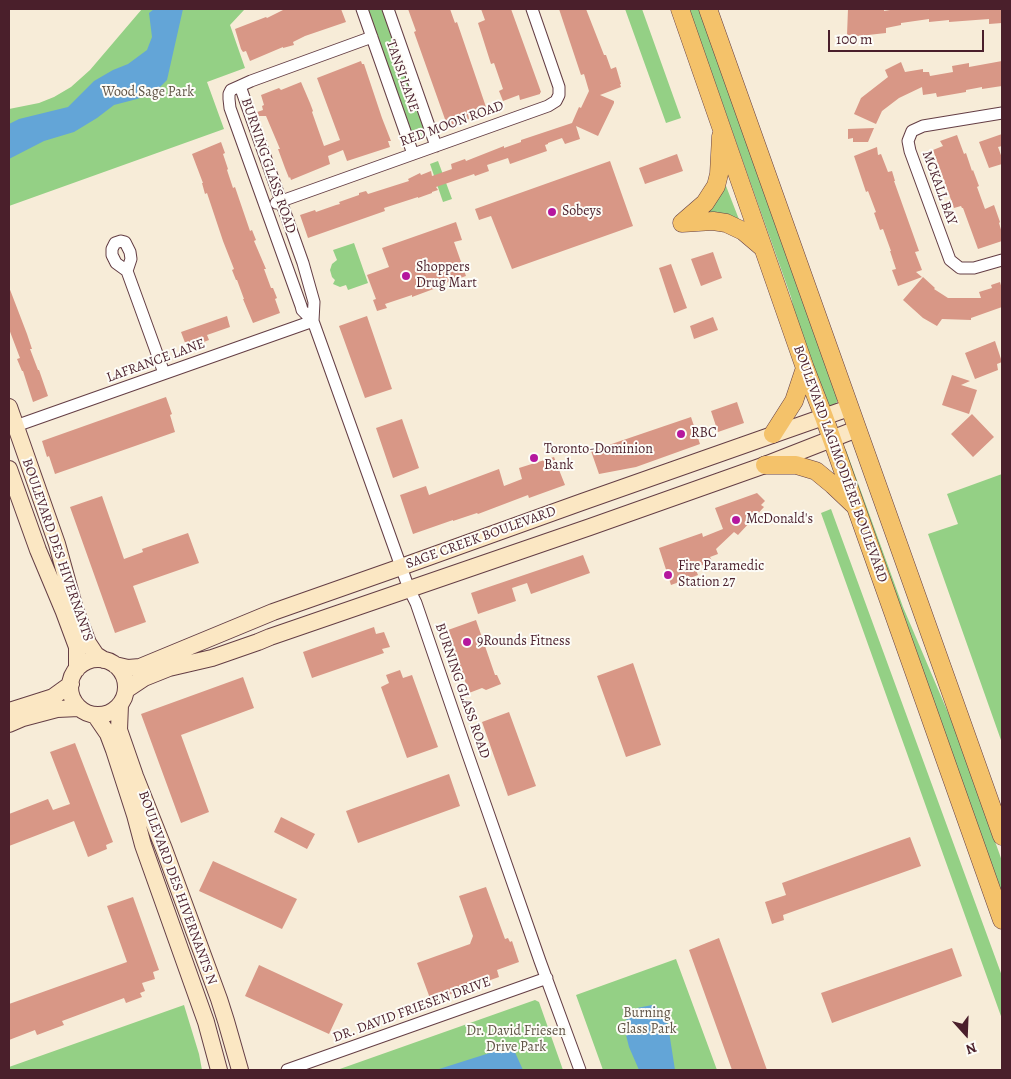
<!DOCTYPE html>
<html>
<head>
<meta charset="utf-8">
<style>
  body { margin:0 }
  #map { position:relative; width:1011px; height:1079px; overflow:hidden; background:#f7ecd8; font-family:Alegreya,serif }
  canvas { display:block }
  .frame { position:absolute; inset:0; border:10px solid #4a1f2b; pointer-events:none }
  .north { position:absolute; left:941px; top:1009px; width:50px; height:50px; -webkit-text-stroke:4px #fdfcf7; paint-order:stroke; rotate:160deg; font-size:14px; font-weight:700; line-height:20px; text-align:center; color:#4a1f2b }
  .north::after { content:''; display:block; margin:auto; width:18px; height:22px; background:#4a1f2b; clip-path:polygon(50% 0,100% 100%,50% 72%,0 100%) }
  .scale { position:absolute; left:828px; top:30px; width:156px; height:22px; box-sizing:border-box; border:2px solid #4a1f2b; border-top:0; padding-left:6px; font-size:15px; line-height:18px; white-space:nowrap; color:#4a1f2b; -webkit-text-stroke:4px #fdfcf7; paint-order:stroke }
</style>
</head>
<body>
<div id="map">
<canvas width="1011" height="1079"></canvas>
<div class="frame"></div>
<div class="north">N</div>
<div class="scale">100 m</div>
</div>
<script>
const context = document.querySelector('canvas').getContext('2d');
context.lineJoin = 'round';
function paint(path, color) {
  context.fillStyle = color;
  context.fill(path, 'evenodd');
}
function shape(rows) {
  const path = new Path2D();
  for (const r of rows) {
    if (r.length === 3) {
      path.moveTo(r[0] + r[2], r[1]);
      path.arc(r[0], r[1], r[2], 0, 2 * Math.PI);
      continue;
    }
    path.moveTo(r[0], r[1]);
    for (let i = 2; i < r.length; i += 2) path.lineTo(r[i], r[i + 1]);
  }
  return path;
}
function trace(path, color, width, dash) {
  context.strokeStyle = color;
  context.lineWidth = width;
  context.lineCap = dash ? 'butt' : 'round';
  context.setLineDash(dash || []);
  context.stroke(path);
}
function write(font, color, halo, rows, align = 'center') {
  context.font = font + ' Alegreya,serif';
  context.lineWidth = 4;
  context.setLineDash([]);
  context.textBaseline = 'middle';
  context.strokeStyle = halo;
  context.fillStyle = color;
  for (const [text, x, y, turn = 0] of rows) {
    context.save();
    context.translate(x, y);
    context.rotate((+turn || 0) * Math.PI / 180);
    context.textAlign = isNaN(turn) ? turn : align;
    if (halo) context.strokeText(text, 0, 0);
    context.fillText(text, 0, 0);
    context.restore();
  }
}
const green = shape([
  [142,9,247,9,244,10,230,25,245,68,207,82,224,129,9,206,9,109,39,103,54,97,71,87,90,70],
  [368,9,382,9,428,137,415,142],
  [625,9,642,9,681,118,666,123],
  [689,9,699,9,838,399,836,404,831,406,826,404,796,318,791,297],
  [438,161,452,199,443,202,430,164],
  [726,186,740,222,708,215,705,212],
  [354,243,368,283,348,290,346,285,340,287,333,284,335,280,332,277,330,270,332,264,337,260,333,250],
  [844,448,846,450,903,607,958,736,964,754,1002,861,1002,897],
  [1002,474,1002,743,928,534,958,524,947,494],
  [831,509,1002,976,1002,1019,821,513],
  [676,959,717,1070,603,1070,576,995],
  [535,1000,539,1002,563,1070,337,1070],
  [184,1005,199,1054,202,1070,9,1070,9,1067]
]);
const water = shape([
  [154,9,183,9,167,80,154,93,137,99,114,105,97,118,74,132,44,141,9,159,9,124,19,119,68,107,94,81,113,70,128,64,147,50,152,37,149,13],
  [652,1005,662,1010,668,1025,675,1070,639,1070,629,1047,624,1027,628,1015,637,1008],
  [513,1048,523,1070,436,1070,499,1050]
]);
const building = shape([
  [285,9,341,9,346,22,305,36,293,42,294,45,283,48,283,47,250,61,246,51,243,52,241,49,235,29,266,17,267,18],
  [408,9,450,9,455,23,457,22,486,107,468,113,469,119,452,125,446,122,414,32,416,31],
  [481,9,511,9,541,92,540,93,540,94,520,100,519,95,503,101,499,91,503,89,494,63,491,64,478,23,485,20],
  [559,9,586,9,604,55,606,55,611,69,616,67,621,84,620,84,621,87,600,95,614,101,614,103,598,136,576,126,580,139,565,144,562,138,548,143,548,144,545,145,547,151,510,164,508,158,487,165,489,171,475,176,474,174,436,187,438,190,432,192,432,193,418,198,418,197,384,208,385,211,308,238,300,215,315,210,316,212,336,205,340,204,339,202,359,195,359,193,366,191,368,194,409,181,408,179,420,173,421,175,431,171,432,176,452,169,451,164,465,159,466,161,504,146,504,148,521,142,521,140,572,123,579,107,581,108,589,91,584,74,581,75],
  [848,9,874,10,873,9,884,9,884,11,896,9,1002,9,1002,23,989,24,989,19,949,22,949,20,929,22,929,19,901,23,901,25,886,28,886,33,859,36,847,35],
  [361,61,362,64,364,64,382,118,391,141,388,141,390,147,347,161,343,150,328,156,330,164,291,180,290,177,289,178,285,168,278,149,280,149,266,116,259,116,257,112,263,110,262,106,264,105,261,95,279,88,281,90,301,82,310,103,313,111,312,112,324,146,340,140,317,78],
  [1002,61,1002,86,982,89,982,87,966,90,966,92,937,97,936,93,923,95,922,87,899,98,882,111,876,124,854,114,861,98,888,77,885,70,901,62,905,72,923,69,923,72,929,72,930,76,953,72,952,66,969,63,969,67],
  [874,128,868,142,853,142,853,138,848,139,848,129],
  [1002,134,1002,146,998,147,1002,158,1002,164,989,168,979,142],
  [957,135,964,154,966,153,972,171,973,170,979,186,977,187,985,209,994,205,1000,222,999,223,1002,233,1002,241,978,249,963,208,962,208,961,206,954,208,933,150,943,146,940,141],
  [221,142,225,153,223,154,228,169,227,170,233,188,235,187,250,231,252,230,256,240,254,241,266,269,264,269,271,288,273,288,277,298,275,299,280,313,253,323,243,299,244,299,237,280,236,280,232,270,234,269,223,241,207,193,205,194,202,183,203,183,192,154],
  [877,147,878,155,881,154,888,172,892,171,895,181,894,181,919,251,915,252,922,270,916,272,922,277,898,286,892,270,896,269,890,251,891,251,883,229,880,230,874,213,876,212,868,191,866,192,854,156],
  [677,154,683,171,645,184,639,168],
  [610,161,633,226,512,269,491,216,479,220,475,209],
  [456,222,462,240,454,242,466,276,439,285,439,287,412,297,412,295,385,304,387,308,377,311,373,300,376,299,367,275,389,267,382,248],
  [713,252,722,278,701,286,691,259],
  [671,264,687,308,674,313,659,268],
  [923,277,935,288,934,289,948,298,981,298,979,292,992,288,991,285,1000,282,1002,289,1002,307,971,318,971,320,942,319,937,326,923,318,903,300],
  [9,287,27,334,32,349,30,349,38,370,39,370,48,396,33,402,23,371,22,371,17,359,20,358,9,329],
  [227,316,230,327,207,335,209,340,187,348,181,332],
  [367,316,392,389,365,398,339,326],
  [713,317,718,330,694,339,690,326],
  [995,341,1002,362,997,364,998,370,975,379,965,353],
  [952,375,970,381,961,385,977,390,969,414,942,405],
  [166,397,172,414,170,415,175,432,55,474,49,456,47,457,42,441],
  [737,402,744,423,718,432,711,411],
  [972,414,994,437,973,457,951,434],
  [691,417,700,444,636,467,599,474,591,451],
  [402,419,419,468,393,478,376,428],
  [554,457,565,485,529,498,528,495,478,514,477,513,453,521,453,520,413,534,400,495,426,486,429,495,499,469,504,486,522,479,519,468],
  [757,493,765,501,761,505,764,507,738,535,734,532,716,549,718,554,710,557,712,561,695,568,698,575,671,585,659,548,702,533,703,537,723,529,715,508],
  [102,496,124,559,143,552,142,549,188,533,199,563,133,586,146,622,115,633,70,507],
  [583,555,590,573,531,594,527,583,512,588,516,601,478,614,471,593],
  [476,620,495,675,497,675,501,684,486,690,482,688,469,693,448,630],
  [374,627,376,634,384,632,390,647,382,649,384,653,312,678,303,652],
  [633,663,661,745,626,757,597,676],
  [400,670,403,678,412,675,438,747,407,758,381,687,389,683,386,675],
  [243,677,254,708,181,735,209,812,181,823,141,714],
  [509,712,536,786,508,796,482,722],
  [75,743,113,842,106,845,107,849,88,857,74,821,9,846,9,814,48,799,53,810,70,804,50,752],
  [449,774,460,806,358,843,346,811],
  [281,817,315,834,307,849,274,832],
  [910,837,921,866,783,915,784,920,772,924,765,902,786,895,782,883],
  [213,861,297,899,282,929,199,891],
  [486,887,505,939,508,938,510,942,512,941,519,962,497,970,499,977,431,1001,417,963,470,944,473,936,459,896],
  [133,897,159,970,153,972,155,979,142,983,145,991,140,993,142,997,126,1003,124,998,62,1021,64,1025,37,1035,35,1030,9,1040,9,1004,127,962,107,906],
  [719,938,767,1070,732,1070,689,950],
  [952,948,962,976,832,1023,821,993],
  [259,965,343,1004,329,1034,245,996]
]);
const street = shape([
  [362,9,413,154],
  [388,9,436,146],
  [240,86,303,263,314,302,313,321,302,310,301,306,230,108,229,99,229,94,231,90,240,86,251,81,372,37],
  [1002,113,923,126,912,131,908,141,910,151,950,260,960,268,974,268,1002,260],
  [276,203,548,106,556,101,559,95,559,87,532,9],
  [127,271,131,259,130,252,125,242,121,241,115,243,112,249,112,255,116,263,127,271,164,373],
  [10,428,313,321,409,589,416,603,467,752,540,961,580,1070],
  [287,1070,547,978]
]);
const secondary = shape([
  [9,407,57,544,75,609,88,643,96,655,104,660],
  [9,469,38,550,64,612,77,647,77,669],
  [98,687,28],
  [115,665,128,668,140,667,273,612,401,567,582,502,849,408],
  [126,690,144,678,169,668,212,658,258,642,270,637,590,527,765,465,857,429],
  [120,705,119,730,135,776,164,849,219,999,226,1021,240,1070],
  [9,711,53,697,71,684],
  [95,715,108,734,114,750,135,815,143,845,206,1022,219,1070],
  [9,724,23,718,57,709,79,708]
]);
const primary = shape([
  [680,9,805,368,824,417,1002,920],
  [708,9,1002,836],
  [682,223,705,203,716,186,719,174,721,136],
  [682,223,713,221,726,223,743,231,763,248],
  [773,434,794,401,805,368],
  [765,465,796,465,816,471,833,485,853,504]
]);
const markers = [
  [552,212,5,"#b5179e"],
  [406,276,5,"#b5179e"],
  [681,434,5,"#b5179e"],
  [534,458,5,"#b5179e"],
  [736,520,5,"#b5179e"],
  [668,575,5,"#b5179e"],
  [467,642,5,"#b5179e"]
];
const streetNames = [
  ["TANSI LANE",402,76,71],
  ["RED MOON ROAD",452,124,-20],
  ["BURNING GLASS ROAD",268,166,71],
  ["MCKALL BAY",939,188,70],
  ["LAFRANCE LANE",156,361,-20],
  ["BOULEVARD LAGIMODIÈRE BOULEVARD",840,464,70],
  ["SAGE CREEK BOULEVARD",481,538,-20],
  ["BOULEVARD DES HIVERNANTS",57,550,71],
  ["BURNING GLASS ROAD",462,691,71],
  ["BOULEVARD DES HIVERNANTS N",177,888,70],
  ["DR. DAVID FRIESEN DRIVE",412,1010,-20]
];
const parkNames = [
  ["Wood Sage Park",148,93],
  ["Burning",647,1014],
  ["Glass Park",647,1030],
  ["Dr. David Friesen",516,1032],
  ["Drive Park",516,1048]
];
const poiNames = [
  ["Sobeys",562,212],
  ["Shoppers",416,268],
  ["Drug Mart",416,284],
  ["RBC",691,434],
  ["Toronto-Dominion",544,450],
  ["Bank",544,466],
  ["McDonald's",746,520],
  ["Fire Paramedic",678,567],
  ["Station 27",678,583],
  ["9Rounds Fitness",477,642]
];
paint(green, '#94d085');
paint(water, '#63a5d7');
paint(building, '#d89786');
trace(street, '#643e45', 13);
trace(secondary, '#643e45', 18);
trace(primary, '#643e45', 19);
trace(street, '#fff', 11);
trace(secondary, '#fbe7c3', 16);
trace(primary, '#f4c26a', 18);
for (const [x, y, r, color] of markers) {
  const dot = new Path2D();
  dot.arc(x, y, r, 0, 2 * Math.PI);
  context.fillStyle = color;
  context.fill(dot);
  trace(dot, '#fdfcf7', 2);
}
write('14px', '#4a1f2b', '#fdfcf7', streetNames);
write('14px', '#605446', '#fdfcf7', parkNames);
write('14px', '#4a1f2b', '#fdfcf7', poiNames, 'left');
</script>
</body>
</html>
